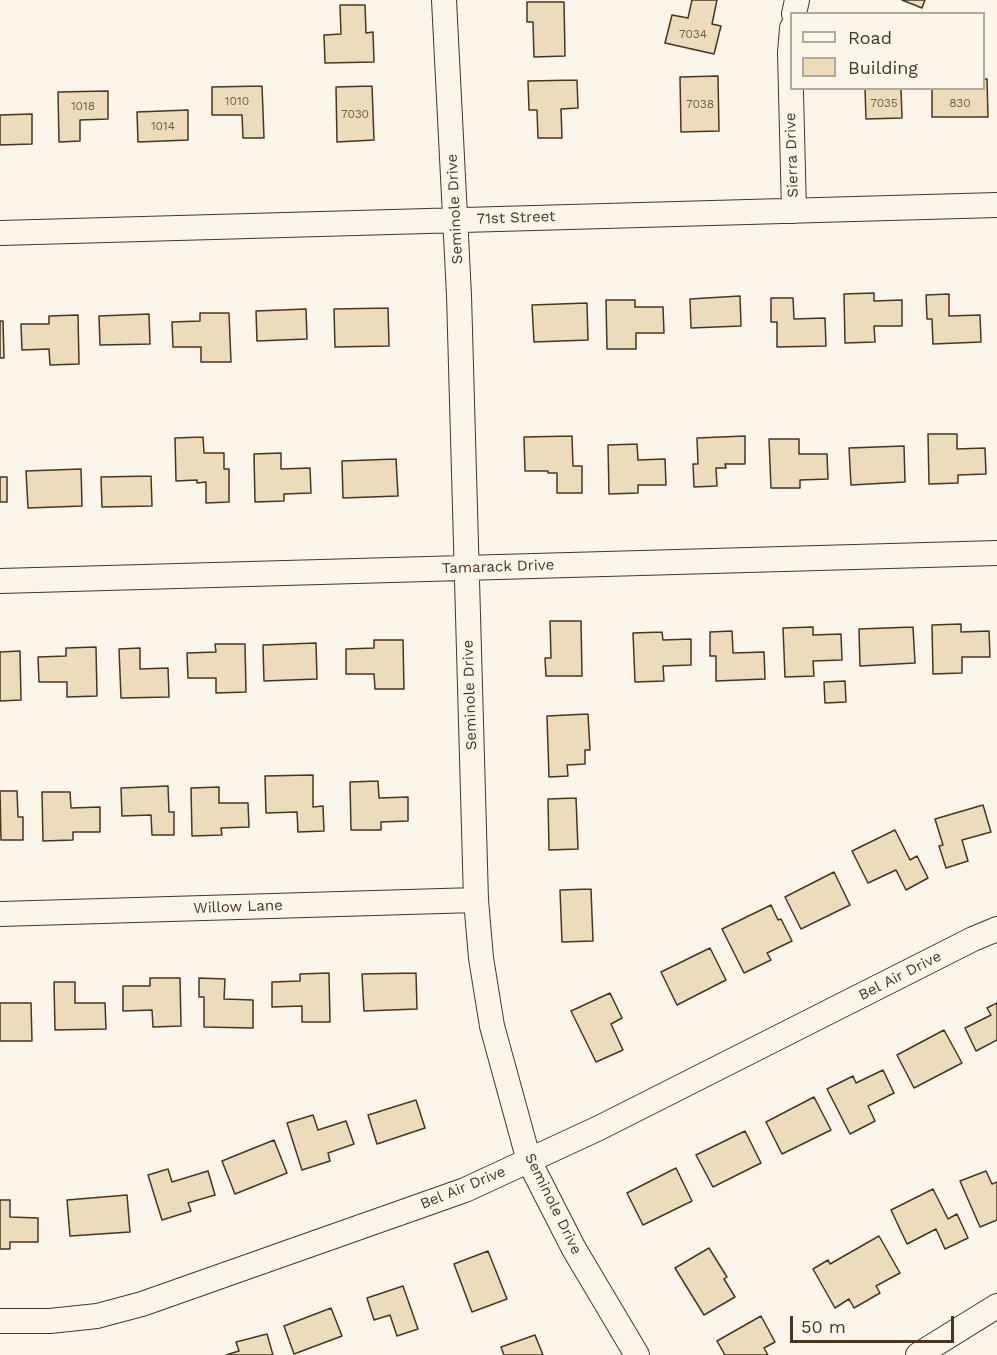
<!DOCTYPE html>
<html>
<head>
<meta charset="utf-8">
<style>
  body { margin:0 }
  #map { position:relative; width:997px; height:1355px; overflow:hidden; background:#fbf6e9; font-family:"Work Sans",sans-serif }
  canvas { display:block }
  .legend { position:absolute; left:790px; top:12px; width:195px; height:78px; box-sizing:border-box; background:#fbf6e9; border:2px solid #b4a999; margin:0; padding:8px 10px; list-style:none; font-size:18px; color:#4a3520 }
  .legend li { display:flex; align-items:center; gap:12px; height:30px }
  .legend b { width:30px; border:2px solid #b4a999 }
  .scale { position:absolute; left:790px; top:1316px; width:164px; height:27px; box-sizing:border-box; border:3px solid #4a3520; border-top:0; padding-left:8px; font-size:18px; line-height:21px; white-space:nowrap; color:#4a3520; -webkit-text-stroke:4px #fbf6e9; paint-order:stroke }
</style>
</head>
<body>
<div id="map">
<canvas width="997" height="1355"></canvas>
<ul class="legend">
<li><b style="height:8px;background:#fbf6e9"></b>Road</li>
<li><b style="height:16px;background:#ecdcbc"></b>Building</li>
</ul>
<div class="scale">50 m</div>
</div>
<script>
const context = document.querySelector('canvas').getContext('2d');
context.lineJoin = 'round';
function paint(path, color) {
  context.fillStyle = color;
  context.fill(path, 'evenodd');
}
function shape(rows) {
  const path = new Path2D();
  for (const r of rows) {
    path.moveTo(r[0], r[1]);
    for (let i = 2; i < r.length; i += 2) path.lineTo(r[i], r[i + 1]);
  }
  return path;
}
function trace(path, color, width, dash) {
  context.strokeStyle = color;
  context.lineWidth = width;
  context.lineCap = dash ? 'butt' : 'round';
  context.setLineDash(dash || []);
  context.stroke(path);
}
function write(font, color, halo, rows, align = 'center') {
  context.font = font + ' "Work Sans",sans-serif';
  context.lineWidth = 4.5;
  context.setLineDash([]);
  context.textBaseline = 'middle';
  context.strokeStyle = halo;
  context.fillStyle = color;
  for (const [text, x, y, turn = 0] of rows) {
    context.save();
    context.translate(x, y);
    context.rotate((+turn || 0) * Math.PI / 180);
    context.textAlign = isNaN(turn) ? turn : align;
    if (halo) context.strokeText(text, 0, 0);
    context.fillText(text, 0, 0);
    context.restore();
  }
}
const building = shape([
  [692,0,717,0,712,24,721,26,714,54,665,43,672,15,688,18,692,0],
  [902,0,925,0,922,8,902,0],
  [527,2,564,2,565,56,534,57,533,22,527,22,527,2],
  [340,5,365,5,366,33,373,32,374,62,325,63,324,35,341,34,340,5],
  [718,76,719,131,681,132,680,77,718,76],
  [984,79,987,79,988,117,932,117,932,88,984,88,984,79],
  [577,80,578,108,561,109,562,138,538,138,537,110,529,110,528,81,577,80],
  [262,86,264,138,243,138,242,115,212,115,212,87,262,86],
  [372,86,374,140,337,142,336,87,372,86],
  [865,88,901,88,902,118,866,119,865,88],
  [108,91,108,119,80,120,80,141,59,142,58,92,108,91],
  [188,110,188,140,138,142,137,112,188,110],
  [32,114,32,144,0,145,0,115,32,114],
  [874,293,874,301,902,300,902,326,874,326,875,342,845,343,844,294,874,293],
  [949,294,949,316,980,315,981,342,933,344,932,319,927,319,926,295,949,294],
  [740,296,741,326,691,328,690,299,740,296],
  [771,298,793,298,794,319,825,318,826,346,777,347,777,322,771,322,771,298],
  [606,300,635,300,635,307,663,307,664,333,636,333,636,349,607,349,606,300],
  [587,303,588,340,534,342,532,305,587,303],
  [388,308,389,346,335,347,334,309,388,308],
  [306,309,307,339,257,341,256,311,306,309],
  [200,313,229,313,231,362,201,362,201,347,173,347,172,322,200,321,200,313],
  [149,314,150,344,100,345,99,316,149,314],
  [78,315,79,364,50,365,49,349,22,350,21,324,49,324,49,316,78,315],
  [0,321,3,321,4,358,0,358,0,321],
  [928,434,957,434,957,449,985,448,986,474,958,475,958,483,929,484,928,434],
  [572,436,573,466,582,466,582,493,557,493,557,473,548,473,548,471,525,471,524,437,572,436],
  [745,436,745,464,725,464,726,468,716,468,717,486,694,487,693,464,698,464,697,438,745,436],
  [203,437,204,453,224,453,224,469,229,469,229,502,206,503,206,482,197,483,197,480,176,481,175,438,203,437],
  [769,439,799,439,799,454,827,454,828,479,800,480,800,488,771,488,769,439],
  [637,444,638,460,665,459,666,485,638,485,638,493,609,494,608,445,637,444],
  [904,446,905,482,851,485,849,448,904,446],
  [281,453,281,469,310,468,311,493,284,494,284,501,255,502,254,454,281,453],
  [396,459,398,496,343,498,342,461,396,459],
  [81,469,82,506,28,508,26,471,81,469],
  [151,476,152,506,102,507,101,477,151,476],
  [0,477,7,477,7,502,0,502,0,477],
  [550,621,581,621,582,676,546,676,545,658,551,658,550,621],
  [961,624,961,632,989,631,990,657,962,657,962,673,933,674,932,625,961,624],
  [813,627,813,635,841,634,842,660,813,661,814,676,785,677,783,628,813,627],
  [913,627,915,663,860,666,859,629,913,627],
  [732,631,733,653,764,652,765,679,716,681,716,656,710,656,710,632,732,631],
  [662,632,663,640,691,639,691,665,663,666,664,681,635,682,633,633,662,632],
  [374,640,403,640,404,689,375,689,374,674,346,674,346,649,374,648,374,640],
  [316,643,317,679,264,681,263,645,316,643],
  [215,644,245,644,246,692,216,693,216,678,188,678,187,653,216,652,215,644],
  [96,647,97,696,67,697,67,682,39,682,38,657,66,656,66,648,96,647],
  [140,648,140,669,168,668,169,697,121,698,119,649,140,648],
  [20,651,21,700,0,701,0,652,20,651],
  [845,681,846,702,825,703,824,682,845,681],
  [588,714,590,750,585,750,585,764,567,765,568,776,549,777,547,716,588,714],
  [313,775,313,807,323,806,324,831,298,832,297,812,266,813,265,776,313,775],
  [378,781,379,798,408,797,408,821,381,822,381,830,351,830,350,782,378,781],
  [168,786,169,812,174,812,174,835,152,835,151,815,122,816,121,788,168,786],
  [219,787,219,803,248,803,249,827,221,828,222,835,192,836,191,788,219,787],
  [0,791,17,791,18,817,23,817,23,840,1,840,0,791],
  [42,792,70,792,71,808,100,807,100,832,73,832,73,840,43,841,42,792],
  [576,798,578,849,549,850,548,799,576,798],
  [983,805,991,832,962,840,968,861,946,868,939,846,943,845,935,819,983,805],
  [895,830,910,860,917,856,928,878,906,890,896,870,868,883,852,851,895,830],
  [834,872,850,905,801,929,785,897,834,872],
  [591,889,593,941,562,942,560,890,591,889],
  [771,905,778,920,781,919,792,941,767,953,771,960,744,973,722,929,771,905],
  [710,948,726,980,677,1005,661,972,710,948],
  [329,973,330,1022,302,1022,302,1006,272,1007,272,982,300,981,300,974,329,973],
  [416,973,417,1009,364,1011,362,974,416,973],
  [150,978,180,978,181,1026,153,1027,152,1010,123,1011,123,986,150,986,150,978],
  [199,978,225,979,224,999,253,1000,253,1028,204,1027,204,997,199,997,199,978],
  [54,982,75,982,75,1003,105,1003,106,1029,55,1030,54,982],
  [610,993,622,1018,611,1024,623,1050,596,1062,571,1011,610,993],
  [0,1003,31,1003,32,1041,0,1041,0,1003],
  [997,1003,997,1040,976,1051,965,1028,991,1015,987,1008,997,1003],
  [944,1030,962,1063,914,1088,897,1055,944,1030],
  [883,1070,894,1093,868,1106,875,1121,850,1134,827,1089,853,1076,856,1083,883,1070],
  [814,1097,831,1130,782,1154,766,1122,814,1097],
  [416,1100,425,1128,377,1144,368,1115,416,1100],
  [313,1115,318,1130,346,1121,354,1144,328,1153,330,1161,302,1170,287,1123,313,1115],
  [745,1131,761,1163,713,1187,696,1155,745,1131],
  [274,1140,287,1173,235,1194,222,1161,274,1140],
  [676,1168,692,1201,643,1225,627,1193,676,1168],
  [168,1169,172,1182,208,1171,215,1195,188,1203,191,1211,162,1220,148,1175,168,1169],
  [986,1171,992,1184,997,1182,997,1220,980,1227,960,1181,986,1171],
  [933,1189,948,1219,957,1214,968,1238,945,1249,936,1229,907,1244,891,1210,933,1189],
  [127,1195,130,1232,70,1236,67,1200,127,1195],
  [0,1200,10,1200,10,1217,38,1218,38,1242,10,1242,10,1249,0,1249,0,1200],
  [879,1236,900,1273,876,1286,880,1293,854,1308,849,1299,835,1308,813,1269,828,1260,830,1264,879,1236],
  [709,1248,727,1277,724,1279,735,1297,704,1315,675,1268,709,1248],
  [488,1251,507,1299,472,1312,454,1264,488,1251],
  [403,1286,418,1329,397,1336,390,1315,374,1320,367,1298,403,1286],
  [331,1308,342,1336,294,1354,284,1326,331,1308],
  [761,1316,775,1342,764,1348,768,1355,725,1355,717,1341,761,1316],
  [267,1334,273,1355,226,1355,239,1351,236,1342,267,1334],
  [535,1335,543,1355,504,1355,501,1347,535,1335]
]);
const minor = shape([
  [444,0,459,295,476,900,481,958,492,1026,529,1161,574,1249,637,1355],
  [794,14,797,0],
  [792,28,790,53,794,211],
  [0,233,997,205],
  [0,581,997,553],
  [0,914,476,900],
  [0,1321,50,1321,97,1316,142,1304,465,1190,599,1128,973,939,997,929],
  [918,1355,997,1306]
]);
const numberNames = [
  ["7034",693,34],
  ["1010",237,101],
  ["7035",884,103],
  ["830",960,103],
  ["7038",700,104],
  ["1018",83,106],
  ["7030",355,114],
  ["1014",163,126]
];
const streetNames = [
  ["Sierra Drive",792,155,-92],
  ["Seminole Drive",455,209,-93],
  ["71st Street",516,218,-2],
  ["Tamarack Drive",498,567,-2],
  ["Seminole Drive",470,695,-92],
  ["Willow Lane",238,907,-2],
  ["Bel Air Drive",900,976,-27],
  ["Bel Air Drive",463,1188,-22],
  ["Seminole Drive",553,1204,64]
];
paint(building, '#ecdcbc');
trace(building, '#4a3520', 1.5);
trace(minor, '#4a3520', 26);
trace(minor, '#fbf6e9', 24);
write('12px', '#725f47', null, numberNames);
write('15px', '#4a3520', '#fbf6e9', streetNames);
</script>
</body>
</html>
